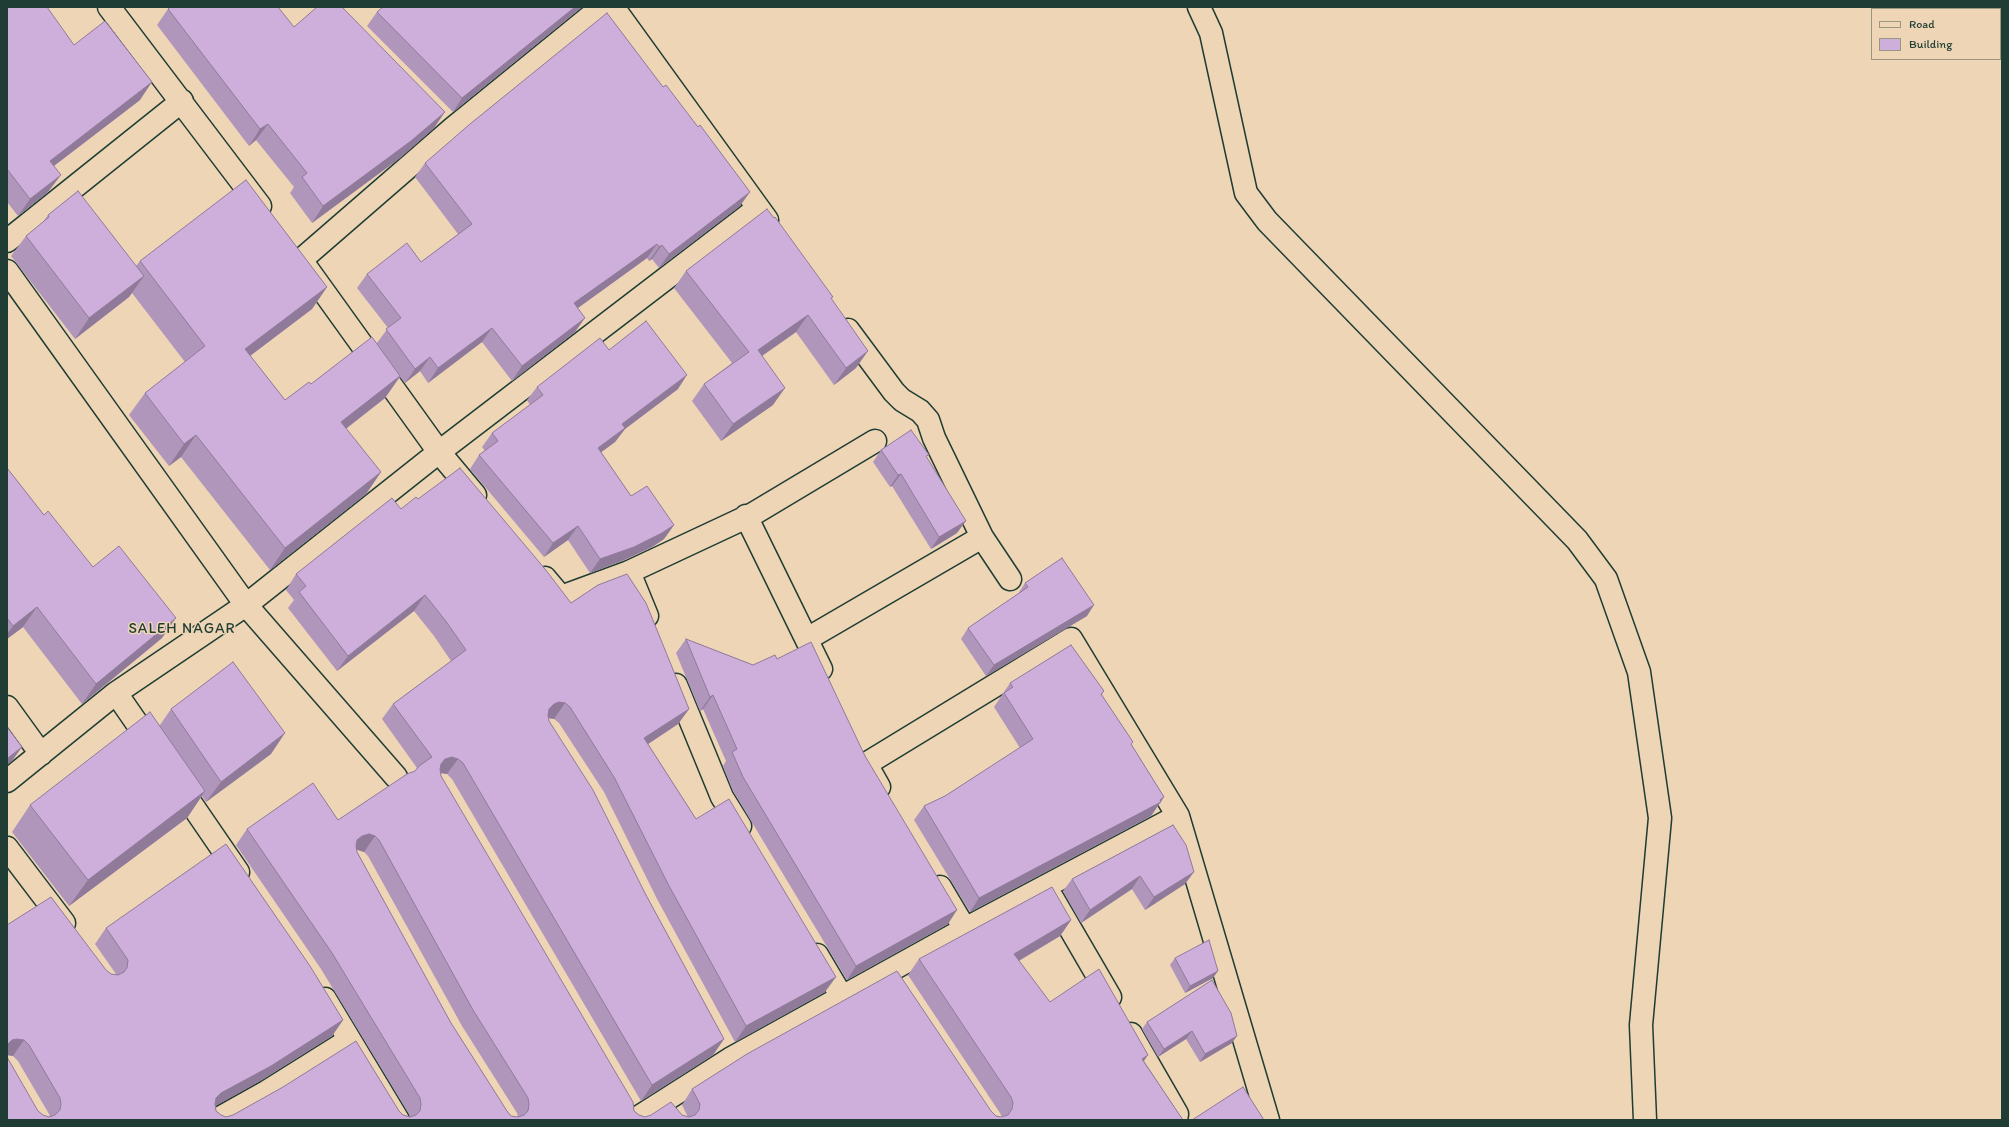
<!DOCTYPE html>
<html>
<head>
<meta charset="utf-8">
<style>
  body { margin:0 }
  #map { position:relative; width:2009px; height:1127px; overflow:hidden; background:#edd5b5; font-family:Itim,sans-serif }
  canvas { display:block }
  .frame { position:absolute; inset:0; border:8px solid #1f3d34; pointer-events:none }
  .legend { position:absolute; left:1871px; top:8px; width:130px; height:52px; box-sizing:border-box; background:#edd5b5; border:1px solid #9b9881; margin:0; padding:5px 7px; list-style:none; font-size:12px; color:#1f3d34 }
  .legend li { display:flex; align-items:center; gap:8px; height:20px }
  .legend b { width:20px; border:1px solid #9b9881 }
</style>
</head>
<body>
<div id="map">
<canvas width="2009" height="1127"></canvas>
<div class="frame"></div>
<ul class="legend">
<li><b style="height:5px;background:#edd5b5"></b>Road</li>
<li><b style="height:11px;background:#ceafdb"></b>Building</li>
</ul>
</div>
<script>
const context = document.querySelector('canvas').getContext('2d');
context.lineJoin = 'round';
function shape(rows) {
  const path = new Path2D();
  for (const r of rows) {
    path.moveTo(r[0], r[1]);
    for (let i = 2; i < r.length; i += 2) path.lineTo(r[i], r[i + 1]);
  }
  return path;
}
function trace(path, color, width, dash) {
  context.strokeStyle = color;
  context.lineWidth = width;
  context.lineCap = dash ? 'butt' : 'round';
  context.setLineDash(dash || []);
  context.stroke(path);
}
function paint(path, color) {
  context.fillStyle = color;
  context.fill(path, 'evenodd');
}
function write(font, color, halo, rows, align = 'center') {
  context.font = font + ' Itim,sans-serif';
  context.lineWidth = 3;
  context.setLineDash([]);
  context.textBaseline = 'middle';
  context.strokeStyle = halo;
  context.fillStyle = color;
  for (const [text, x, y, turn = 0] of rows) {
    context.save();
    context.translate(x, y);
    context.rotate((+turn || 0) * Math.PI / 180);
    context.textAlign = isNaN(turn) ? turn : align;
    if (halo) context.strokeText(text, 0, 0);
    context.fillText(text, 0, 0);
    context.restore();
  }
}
const minor = shape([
  [109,7,260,206],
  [613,7,767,220],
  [1199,7,1211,33,1246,193,1267,221,1577,540,1606,579,1639,672,1660,818,1641,1025,1645,1120],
  [7,241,182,101],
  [301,260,452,129,602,7],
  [306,267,439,452,475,495],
  [7,271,246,605,396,777],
  [848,330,894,392,902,400,920,411,928,420,934,438,982,537,1010,579],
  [746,516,821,669],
  [629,572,753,514,875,441],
  [545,578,561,597,629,572,647,616],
  [807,639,982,537],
  [676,685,722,797,740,826],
  [116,693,154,748],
  [7,707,41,754],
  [7,781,116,693,246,605,439,452,758,208],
  [177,783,238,872],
  [879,787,866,764,1071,639,1178,816,1268,1120],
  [7,848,64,923],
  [940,887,965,929],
  [1053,899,1110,997],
  [817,955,842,997],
  [325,999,398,1120],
  [1131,1034,1177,1114,1176,1120],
  [216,1120,266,1092,349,1040],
  [634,1120,730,1059,965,929,1178,816]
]);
const wall = shape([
  [7,7,74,45,140,100,54,166,48,192,18,216,7,202],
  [582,7,453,112,367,26,377,12],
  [168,9,294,27,434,128,400,158,312,223,290,193,294,187,256,140,249,146,157,25],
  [425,163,740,206,659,268,652,259,649,261,647,258,578,308,575,332,512,381,482,342,428,383,420,371,405,383,400,377,385,398,346,429,381,472,366,494,270,570,181,457,169,466,129,415,145,393,185,362,132,293,129,297,75,339,11,256,26,236,43,222,48,215,136,266,140,261,327,287,312,309,250,356,285,400,377,343,388,328,357,288,367,274,421,262,458,234,415,177],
  [686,271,831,299,856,368,834,385,796,332,762,356,773,405,721,441,692,401,704,384,732,363,674,288],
  [609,350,678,389,625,429,615,442,601,452,631,496,674,525,664,539,652,547,624,560,590,573,568,540,544,557,470,469,479,455,485,451,482,447,492,433,530,405,527,400,537,387],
  [881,450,927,458,957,533,931,549,892,486,890,487,873,462],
  [7,468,44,515,93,567,162,638,82,704,23,627,7,639],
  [418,499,571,603,689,709,678,724,648,744,696,819,825,992,735,1042,657,899,604,792,559,723,554,719,548,718,549,721,646,895,724,1039,713,1055,641,1101,452,779,447,774,440,773,441,776,634,1111,639,1115,645,1117,682,1115,688,1117,682,1105,692,1089,991,1111,996,1116,1002,1117,1000,1113,908,975,919,959,1071,920,1060,936,1019,961,1050,1002,1148,1055,1144,1061,1183,1120,7,1120,38,1111,43,1115,50,1117,49,1114,18,1061,13,1056,7,1055,7,925,106,970,111,974,116,974,95,944,106,928,343,1020,332,1036,260,1081,215,1106,216,1111,221,1115,226,1117,399,1111,403,1115,410,1117,409,1114,321,969,236,845,247,829,338,820,415,771,417,768,382,719,393,704,451,661,434,636,414,611,337,671,288,608,294,600,286,590,296,574],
  [356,850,358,850,364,852,368,856,462,1026,517,1113,518,1117,511,1116,507,1111,451,1023,357,852],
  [1025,583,1087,616,986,676,961,639,968,628,1018,594],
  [686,639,753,665,777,659,865,756,948,924,847,980,733,791,723,766,726,761,703,709,700,711,676,653],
  [1010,683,1104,691,1102,695,1131,744,1164,797,1151,816,970,912,914,820,924,806,945,796,1020,748,994,707],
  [171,709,271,754,206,802,202,796,187,818,69,906,12,832,30,805,160,725],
  [1173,825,1185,884,1145,910,1132,889,1081,923,1063,891,1072,879],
  [1175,958,1213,978,1185,993,1170,965],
  [1212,980,1232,1043,1200,1062,1186,1039,1158,1057,1142,1029,1147,1022]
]);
const shadedWall = shape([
  [575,7,582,7,453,112,462,98],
  [152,82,140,100,38,178,50,161],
  [445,112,434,128,400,158,312,223,323,206],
  [268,124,256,140,249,146,260,129],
  [61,175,48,192,18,216,30,199],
  [750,192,740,206,659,268,669,254],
  [657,244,647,258,564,318,574,303],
  [662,245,652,259,649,261,659,247],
  [144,276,129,297,75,339,89,318],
  [327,287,312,309,230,371,245,349],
  [808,315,796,332,746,367,758,350],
  [585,318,575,332,512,381,522,366],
  [492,328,482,342,428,383,438,368],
  [868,351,856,368,834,385,846,368],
  [430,357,420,371,405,383,415,369],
  [687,375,678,389,625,429,615,442,588,462,598,448,622,424],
  [400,376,385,398,326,444,341,422],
  [785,388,773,405,721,441,733,424],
  [196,435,181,457,169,466,184,444],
  [381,472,366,494,270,570,285,548],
  [901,474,892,486,890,487,898,475],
  [966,521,957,533,931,549,939,537],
  [674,525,664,539,652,547,624,560,590,573,600,559],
  [578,526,568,540,544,557,553,543],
  [425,595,414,611,337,671,348,656],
  [1094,605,1087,616,986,676,994,665],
  [37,607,23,627,7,639,7,634,13,626],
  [176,618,162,638,82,704,96,684],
  [713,695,703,709,700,711,710,697],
  [559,702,565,703,554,719,548,718,543,719,549,709,554,704],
  [689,709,678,724,633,754,644,738],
  [285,733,271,754,206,802,221,782],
  [22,747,12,761,7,765,7,760,9,757],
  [452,757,458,759,447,774,441,773,434,774,441,764,445,759],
  [205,791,187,818,69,906,88,880],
  [1164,797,1151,816,970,912,979,898],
  [369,834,375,836,364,852,358,850,351,851,357,840,362,836],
  [1194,872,1185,884,1145,910,1154,897],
  [1140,876,1132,889,1081,923,1090,910],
  [957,910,948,924,847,980,856,966],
  [1071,920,1060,936,1003,970,1014,954],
  [1218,971,1213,978,1185,993,1190,986],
  [836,977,825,992,735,1042,746,1026],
  [343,1020,332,1036,260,1081,210,1109,216,1098,221,1093],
  [1192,1031,1186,1039,1158,1057,1164,1049],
  [1237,1036,1232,1043,1200,1062,1205,1054],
  [17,1039,24,1040,13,1056,7,1055,7,1045,12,1040],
  [724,1039,713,1055,641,1101,652,1085],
  [1148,1055,1137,1070,1142,1059]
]);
const building = shape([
  [7,7,47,7,74,45,105,21,152,82,50,161,61,175,30,199,7,169,7,7],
  [170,7,278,7,294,27,317,7,342,7,445,112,411,141,323,206,302,177,307,173,268,124,260,129,168,9,170,7],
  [383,7,575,7,462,98,377,12,383,7],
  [607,13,663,87,666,85,698,127,700,125,750,192,669,254,662,245,659,247,657,244,574,303,585,318,522,366,492,328,438,368,430,357,415,369,386,329,401,318,367,274,407,243,421,262,472,224,425,163,470,124,607,13],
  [246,180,327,287,245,349,285,400,309,382,311,384,372,337,400,376,341,422,381,472,285,548,196,435,184,444,145,393,205,346,140,261,246,180],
  [78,191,144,276,89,318,26,236,49,217,48,215,78,191],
  [767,209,774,218,775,217,833,297,831,298,868,351,846,368,808,315,758,350,785,388,733,424,704,384,749,352,686,271,767,209],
  [646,321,687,375,622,424,625,428,598,448,631,496,647,486,674,525,662,533,634,547,600,559,578,526,553,543,479,455,498,441,492,433,543,395,537,387,600,338,609,350,646,321],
  [911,430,929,455,926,456,966,521,939,537,901,474,898,475,881,450,911,430],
  [7,468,44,515,48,511,93,567,119,546,176,618,96,684,37,607,13,626,7,618,7,468],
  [460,468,545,569,571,603,598,585,627,574,646,603,689,709,644,738,696,819,729,799,836,977,746,1026,668,884,614,777,570,707,565,703,559,702,554,704,549,709,548,715,549,721,593,790,646,895,724,1039,652,1085,463,763,458,759,452,757,445,759,441,764,440,769,441,776,633,1102,634,1111,639,1115,645,1117,651,1115,671,1102,682,1115,689,1117,695,1115,699,1110,700,1104,692,1089,747,1054,897,971,991,1111,996,1116,1001,1117,1008,1115,1012,1109,1013,1103,1011,1097,919,959,1052,887,1071,920,1014,954,1050,1002,1099,969,1148,1055,1142,1059,1183,1120,7,1120,7,1057,38,1111,43,1115,49,1117,55,1115,60,1110,61,1104,60,1098,29,1045,24,1040,17,1039,12,1040,7,1045,7,925,51,897,106,970,111,974,118,975,124,972,127,968,128,960,106,928,226,844,310,966,343,1020,271,1066,221,1093,216,1098,215,1104,216,1111,221,1115,226,1117,233,1115,283,1087,356,1041,399,1111,403,1115,410,1117,416,1115,420,1111,421,1104,420,1098,332,953,247,829,313,783,338,820,407,774,415,771,419,766,432,757,393,704,466,650,445,620,425,595,348,656,299,592,306,586,296,574,392,498,401,509,416,497,418,499,460,468],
  [369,834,375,836,379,840,473,1010,528,1098,529,1104,528,1111,524,1115,518,1117,511,1116,507,1111,451,1023,357,852,356,846,357,840,362,836,369,834],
  [1062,558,1094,605,994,665,968,628,1028,587,1025,583,1062,558],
  [686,639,753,665,775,655,777,659,811,642,865,756,957,910,856,966,743,777,732,752,737,749,713,695,710,697,686,639],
  [1071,645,1104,691,1101,694,1133,742,1131,744,1164,797,1160,800,1161,802,979,898,924,806,945,796,1033,739,1004,693,1013,687,1010,683,1071,645],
  [233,662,285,733,221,782,171,709,233,662],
  [150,712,205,791,88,880,30,805,150,712],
  [7,727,22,747,9,757,7,760,7,727],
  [1173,825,1186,845,1194,872,1154,897,1140,876,1090,910,1072,879,1173,825],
  [1209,940,1218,971,1190,986,1175,958,1209,940],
  [1212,980,1231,1013,1237,1036,1205,1054,1192,1031,1164,1049,1147,1022,1212,980],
  [1243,1087,1264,1120,1192,1120,1243,1087]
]);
const neighbourhoodNames = [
  ["SALEH NAGAR",182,629]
];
trace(minor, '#1f3d34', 25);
trace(minor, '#edd5b5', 22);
paint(wall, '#b196bc');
paint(shadedWall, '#907a99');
paint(building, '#ceafdb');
trace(building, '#907a99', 1);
context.letterSpacing = '1px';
write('15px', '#1f3d34', '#edd5b5', neighbourhoodNames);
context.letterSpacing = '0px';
</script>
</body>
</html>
